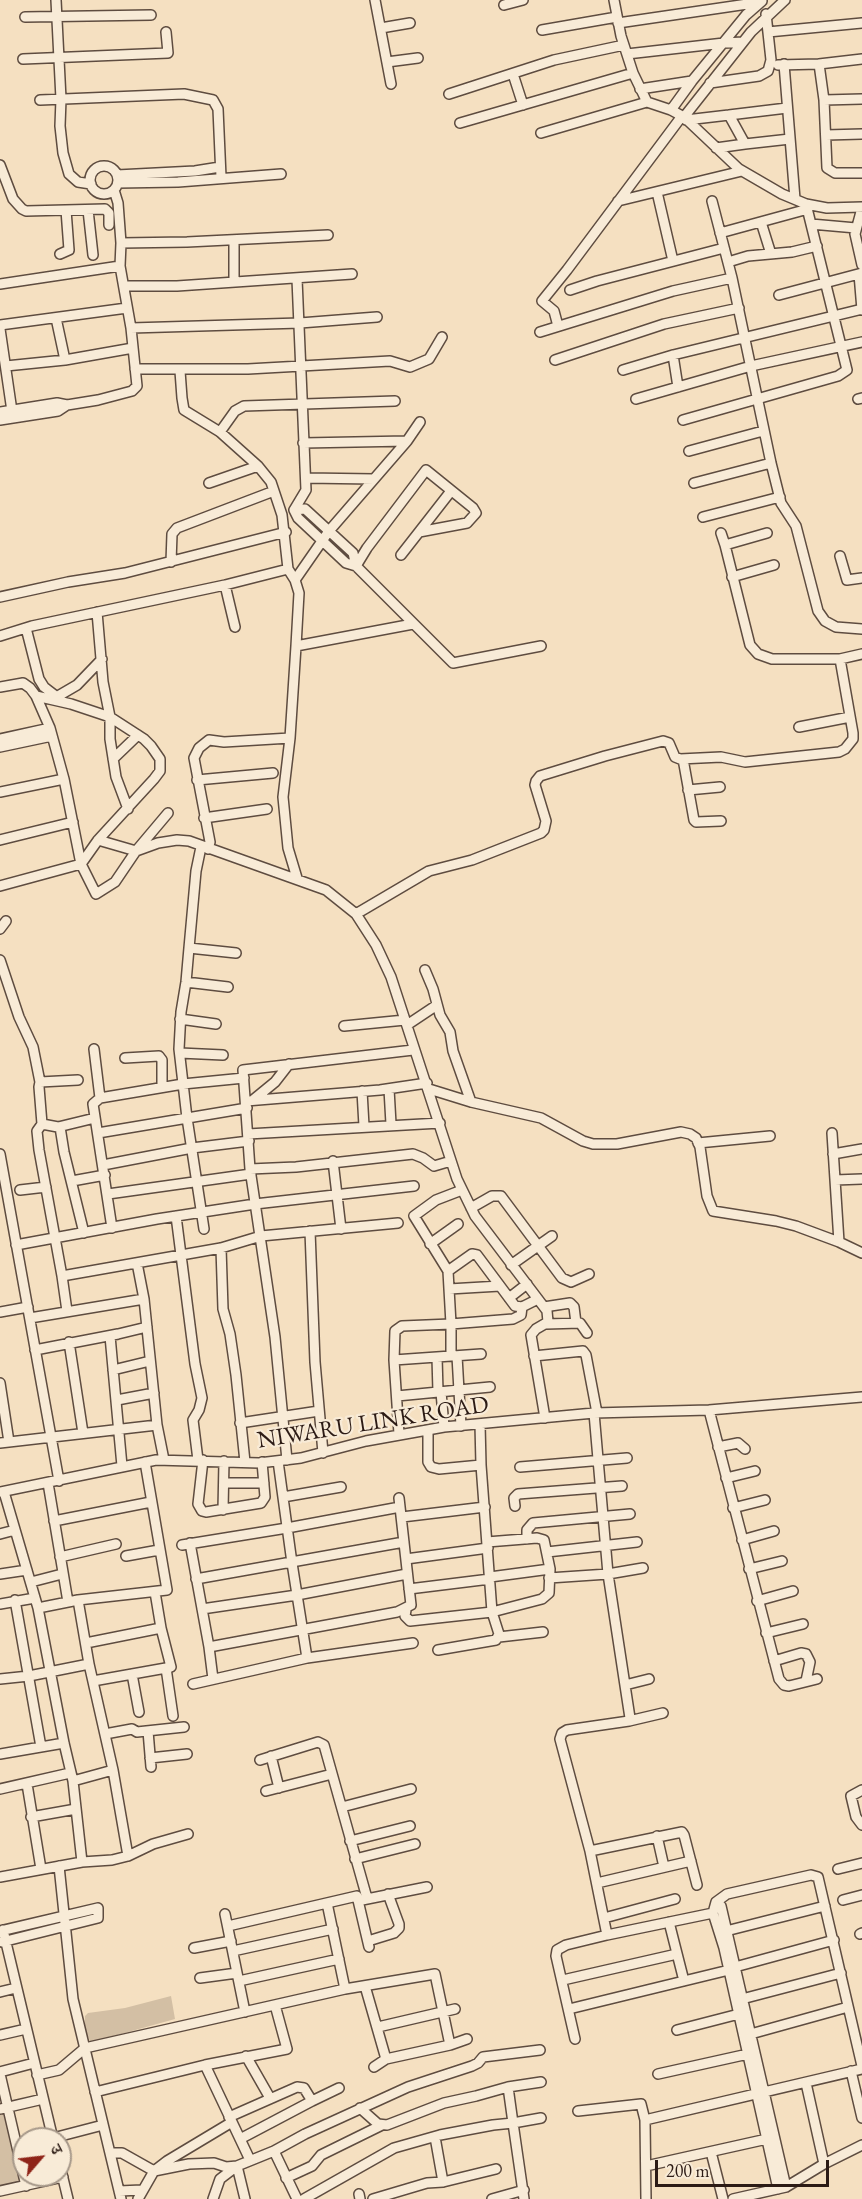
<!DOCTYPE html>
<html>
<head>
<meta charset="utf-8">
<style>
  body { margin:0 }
  #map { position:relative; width:862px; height:2199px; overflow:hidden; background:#f5e0c1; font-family:"EB Garamond","Noto Serif Devanagari",serif }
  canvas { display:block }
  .north { position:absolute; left:12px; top:2127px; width:60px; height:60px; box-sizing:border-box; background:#f8ebd7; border:2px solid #a69889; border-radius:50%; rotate:62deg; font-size:16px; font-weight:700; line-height:24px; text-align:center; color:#2c1b15 }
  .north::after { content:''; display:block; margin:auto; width:21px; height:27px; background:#8f2418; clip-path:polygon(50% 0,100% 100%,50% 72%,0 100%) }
  .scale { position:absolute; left:655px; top:2160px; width:174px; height:27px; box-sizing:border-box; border:3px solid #2c1b15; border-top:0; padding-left:8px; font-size:18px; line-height:21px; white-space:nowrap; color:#2c1b15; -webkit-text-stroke:4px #f8ebd7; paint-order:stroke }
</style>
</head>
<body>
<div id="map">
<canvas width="862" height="2199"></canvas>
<div class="north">उ</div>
<div class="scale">200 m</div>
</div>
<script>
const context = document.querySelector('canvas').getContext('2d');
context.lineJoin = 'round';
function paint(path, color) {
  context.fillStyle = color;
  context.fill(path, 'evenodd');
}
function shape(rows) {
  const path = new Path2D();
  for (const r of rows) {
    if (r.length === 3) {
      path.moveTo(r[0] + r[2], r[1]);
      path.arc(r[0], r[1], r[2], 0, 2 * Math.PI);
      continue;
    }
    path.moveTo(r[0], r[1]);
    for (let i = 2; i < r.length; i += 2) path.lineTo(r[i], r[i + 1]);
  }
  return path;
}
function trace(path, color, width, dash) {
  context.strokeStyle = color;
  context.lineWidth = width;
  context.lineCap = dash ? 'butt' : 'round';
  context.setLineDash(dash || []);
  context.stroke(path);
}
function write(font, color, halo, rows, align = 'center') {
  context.font = font + ' "EB Garamond",serif';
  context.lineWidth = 4.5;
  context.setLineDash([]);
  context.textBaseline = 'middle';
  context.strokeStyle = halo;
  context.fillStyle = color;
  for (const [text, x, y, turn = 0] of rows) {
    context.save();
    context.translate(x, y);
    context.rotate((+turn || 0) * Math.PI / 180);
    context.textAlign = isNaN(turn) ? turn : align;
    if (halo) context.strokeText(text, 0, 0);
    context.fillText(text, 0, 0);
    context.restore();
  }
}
const green = shape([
  [171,1996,175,2019,92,2042,90,2041,85,2030,85,2016,88,2013,125,2008],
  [5,2111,22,2182,0,2186,0,2113]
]);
const minor = shape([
  [56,0,61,99,60,126,63,153,69,174,78,182,91,184],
  [375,0,391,84],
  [614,0,621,36,633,73,647,102,671,110,684,117,739,169,782,194,806,204,827,208,862,207],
  [504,5,523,0],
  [25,17,151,15],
  [618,23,761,2],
  [381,28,410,23],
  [542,30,617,17],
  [768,32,862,23],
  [627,54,724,43,743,42],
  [23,59,168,53,166,32],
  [387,62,418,58],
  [784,64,795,199],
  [819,64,824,100,827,168,835,173,862,173],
  [778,65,819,64,862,59],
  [513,74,523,105],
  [710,83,759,76,768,71,771,60,766,14],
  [640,89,692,81],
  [449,94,554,60,624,45],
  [40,100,184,94,213,100,218,109,221,177],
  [824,100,862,99],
  [671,110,692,81,746,15,762,1],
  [729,115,787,108],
  [684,117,751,32,785,0],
  [686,120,729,115,745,144,790,139],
  [460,123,633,73],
  [541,133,647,102],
  [826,135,862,134],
  [716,148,745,144],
  [0,165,13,199,22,209,26,211,105,209,109,213,109,225],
  [104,180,14],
  [117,175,195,171,220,167],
  [118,183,178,182,281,174],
  [657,192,673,261],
  [618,201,742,171],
  [712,201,732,278,771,463,781,503,796,526,818,611,825,621,836,627,862,629],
  [862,208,855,234,862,265],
  [88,210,93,255],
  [761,222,771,254],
  [811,224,856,228],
  [720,233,808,209],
  [121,243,187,242,328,235],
  [60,254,69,250,66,210],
  [728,262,748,256,792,252,817,246],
  [859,274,862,310],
  [234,281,234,240],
  [0,284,120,266],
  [125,286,177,286,352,274],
  [570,290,597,281,724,248],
  [779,295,862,273],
  [56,318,65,360],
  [0,325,127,308],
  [558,326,554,311,542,301,567,270,682,116],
  [131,328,300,323,377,317],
  [0,329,13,418],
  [540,332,673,291,732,278],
  [673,355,678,387],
  [555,360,664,324,739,308],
  [6,366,65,360,133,348],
  [135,369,248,369,390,361,410,367,429,359,442,337],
  [623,370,673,355,862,309],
  [180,371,182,398,184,410,220,432,258,466,271,482,282,515,288,569],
  [636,399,751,366,862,342],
  [858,399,862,398],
  [0,412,57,403,67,405],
  [0,420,58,411,67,405,98,400,132,391,137,386,131,328,120,266,121,243,118,203,114,190],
  [683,420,838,376,847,370,806,204],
  [220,432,235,411,244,406,395,401],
  [303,443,407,441],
  [689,451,763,431],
  [306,478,374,479],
  [209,483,258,466],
  [694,483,771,463],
  [294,510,305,509,353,553,356,566,453,663,541,646],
  [294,510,306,490,297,279],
  [294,510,298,518,346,563,356,566],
  [703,517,780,497],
  [419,532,451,491],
  [721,533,725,545],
  [767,533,725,545,750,645,758,654,772,659,840,659],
  [840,556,847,580,862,578],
  [171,562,172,534,177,528,274,491],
  [356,566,367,548,426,470,473,508,476,513,467,523,419,532,401,555],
  [732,577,774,565],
  [225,585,235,627],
  [0,597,68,582,125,573,286,532],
  [97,612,103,682,110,717,110,739,116,777,128,809],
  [26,628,39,679,44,687,57,697],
  [0,636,32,626,225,585,288,569,295,580],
  [296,646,299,593,295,580,329,531,407,441,420,422],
  [0,687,23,683,30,688,36,696,50,728,64,779,81,864,0,886],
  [36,696,71,704,110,717,144,739,151,746,160,759,160,771,154,779,98,840,81,864,96,894,115,882,136,851,168,813],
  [53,699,77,685,102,659],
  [799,727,850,717],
  [0,739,50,728],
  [0,747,52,736],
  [113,759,138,735],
  [683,759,694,820,696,822,721,821],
  [197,780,273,773],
  [688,790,720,787],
  [0,792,64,779],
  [204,818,267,809],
  [0,840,73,822],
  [98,840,136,851,158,843,177,840,189,841,326,890,356,914,376,945,391,977,457,1179,475,1216,547,1311,548,1322,536,1329,531,1335,545,1418],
  [208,849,210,842,194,758,199,748,209,740,224,742,290,738],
  [297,878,288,848,283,797,290,738,296,646,413,624],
  [356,914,429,871,472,860,541,833,544,830,546,821,535,785,536,781,540,776,605,756,663,741,669,743,675,757,680,759,721,757,745,762,839,752,845,749,853,739,853,733,840,659,862,654],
  [0,929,6,921],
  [189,948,196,871,201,847],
  [0,960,19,1017,33,1047,40,1082],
  [425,970,433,989,440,1015,450,1032,453,1051,471,1102],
  [186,982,228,987],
  [180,1019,216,1024],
  [407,1025,437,1005],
  [344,1026,405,1020],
  [94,1049,100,1098,93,1104,112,1228],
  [180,1053,223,1055],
  [125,1058,159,1056,162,1060,162,1087],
  [389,1089,391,1124],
  [429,1089,471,1102,541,1118,583,1141,593,1144,617,1144,681,1132,690,1134,696,1138,700,1147,707,1196,713,1211,776,1221,796,1226,839,1242,862,1253],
  [362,1091,364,1126],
  [100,1098,183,1084,244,1078],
  [253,1100,275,1082,289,1064],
  [246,1101,380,1090,427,1083],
  [42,1124,58,1127,95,1118],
  [60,1127,64,1152,84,1233],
  [98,1133,247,1108],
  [832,1133,839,1242],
  [248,1134,440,1123],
  [698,1143,770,1136],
  [0,1154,59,1481],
  [833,1154,862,1149],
  [333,1161,341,1229],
  [103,1165,192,1148,249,1141],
  [250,1169,296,1167,413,1154,423,1158,434,1166,451,1161],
  [835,1180,862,1179],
  [72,1181,105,1175],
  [20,1190,46,1187],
  [108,1194,251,1174],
  [471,1208,492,1196,501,1196,562,1278,571,1282,589,1274],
  [176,1216,195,1364,202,1398,199,1410,193,1420,198,1460],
  [204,1229,187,1118,179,1049,181,1012,186,982,189,948,236,953],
  [310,1231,315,1362,323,1453],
  [430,1244,458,1224],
  [16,1245,157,1219,255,1204,414,1186],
  [221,1248,223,1309,230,1334,236,1375,245,1462],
  [137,1263,144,1299],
  [511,1265,552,1236],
  [448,1271,472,1254,477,1255,515,1306,522,1307,538,1299],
  [62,1276,39,1150,37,1131,42,1124,39,1087,40,1082,78,1080],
  [449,1289,500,1286],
  [509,1298,527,1284],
  [544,1307,570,1303,574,1307,576,1323],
  [67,1311,62,1276,221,1248,261,1236,398,1223],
  [0,1312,28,1307],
  [30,1318,144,1299,157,1425,164,1460],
  [546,1324,580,1323,587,1333],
  [110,1336,122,1466],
  [69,1342,83,1433],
  [35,1350,118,1334,147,1327],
  [453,1356,481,1354],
  [457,1356,461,1426],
  [534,1356,583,1351,586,1355,597,1413],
  [437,1357,438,1392],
  [394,1360,451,1356,451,1324,513,1319,521,1315,522,1307],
  [113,1370,150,1361],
  [0,1383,9,1442],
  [441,1392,444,1427],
  [397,1396,490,1387],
  [117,1400,154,1393],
  [709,1410,779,1679,784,1685,789,1686,817,1679],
  [594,1413,608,1574,630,1718,629,1721,567,1730,562,1733,560,1739,590,1851,607,1935,713,1913],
  [240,1423,319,1411],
  [428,1430,428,1462,431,1467,439,1469,481,1465],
  [399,1434,394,1360,395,1331,402,1326,451,1324,448,1271,414,1216,436,1200,462,1190],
  [0,1443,157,1425],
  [718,1447,738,1443,745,1449],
  [203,1460,198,1504,202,1511,206,1512,261,1503,265,1497,262,1462],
  [287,1460,275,1337,250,1169,243,1070,413,1050],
  [278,1461,292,1563,307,1658],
  [520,1467,627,1458],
  [726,1478,755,1471],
  [48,1483,68,1602],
  [224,1483,264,1483],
  [0,1492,156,1460,259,1463,301,1458,366,1441,444,1427,594,1413,709,1410,862,1397],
  [4,1492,38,1608,64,1743,73,1781,82,1862],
  [283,1497,341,1487],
  [515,1506,514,1498,518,1494,622,1486],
  [733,1508,765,1500],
  [223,1510,224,1461],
  [402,1517,485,1507],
  [54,1521,151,1502],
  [0,1534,15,1530],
  [527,1539,527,1530,533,1523,630,1514],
  [742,1540,774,1531],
  [190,1543,209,1647,397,1612,411,1605,399,1498],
  [182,1545,287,1528,400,1507],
  [547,1552,637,1542],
  [126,1556,159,1550],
  [60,1557,116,1544],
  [406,1559,488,1548],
  [749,1569,782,1561],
  [0,1574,27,1570],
  [490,1577,550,1569],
  [549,1578,608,1574,643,1568],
  [196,1579,404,1542],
  [31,1582,62,1574],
  [409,1589,490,1579],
  [155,1592,161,1628,171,1667,166,1668],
  [15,1600,41,1747],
  [78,1600,89,1664,113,1770,128,1856],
  [757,1601,793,1591],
  [0,1604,35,1598],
  [38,1608,78,1600,167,1590,145,1462],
  [202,1609,297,1595,407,1574],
  [406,1610,405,1616,410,1621,492,1612,481,1465,480,1424],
  [766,1633,803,1624],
  [499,1637,543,1632],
  [86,1643,161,1628],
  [209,1647,213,1679],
  [438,1650,496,1640,499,1634,492,1612,542,1599,549,1593,550,1569,544,1540,537,1538,487,1542],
  [774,1661,801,1653,806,1654,810,1662,806,1681],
  [132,1674,139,1712],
  [0,1679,29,1676,89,1664],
  [93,1681,166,1668,173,1716],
  [193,1684,307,1658,413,1643],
  [625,1685,649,1679],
  [629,1721,663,1713],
  [148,1731,151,1767],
  [105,1734,132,1729,137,1732,184,1727],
  [0,1754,64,1743],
  [271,1756,279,1788],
  [150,1758,187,1754],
  [260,1760,318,1742,324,1745,367,1898],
  [73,1781,113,1770],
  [27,1784,41,1869],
  [0,1789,70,1773],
  [862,1790,851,1796,856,1817,862,1825],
  [266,1791,332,1774],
  [342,1807,411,1789],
  [31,1817,76,1809],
  [657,1836,664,1867],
  [350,1841,410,1826],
  [590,1851,682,1832,684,1835,697,1885],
  [355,1859,415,1844],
  [59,1866,73,1999,121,2199],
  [838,1869,862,1863],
  [0,1877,82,1862,112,1860,128,1856,153,1844,188,1834],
  [597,1883,691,1861],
  [362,1900,427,1887],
  [843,1900,862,1895],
  [716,1902,727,1894,811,1875,818,1877,862,2066],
  [327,1903,345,1989],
  [225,1914,245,2012],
  [604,1918,675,1899],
  [669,1922,684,1981],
  [228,1926,357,1896,369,1947],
  [3,1930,53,2139],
  [0,1931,98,1908,98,1918,2,1942],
  [726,1931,825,1906],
  [860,1934,862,1933],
  [368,1941,394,1933,399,1928,399,1924,388,1894],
  [194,1948,231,1941],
  [233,1951,333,1929],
  [735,1967,834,1940],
  [200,1978,237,1973],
  [563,1980,677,1954],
  [239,1981,339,1959],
  [365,1986,386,2059],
  [0,1992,16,1988],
  [742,1999,841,1973],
  [569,2009,729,1970],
  [378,2027,455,2009],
  [677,2030,739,2014],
  [0,2035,26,2029],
  [747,2035,848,2007],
  [575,2039,556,1956,557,1950,566,1945,607,1935],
  [246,2056,270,2098],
  [374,2067,386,2059,450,2045,467,2039],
  [851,2071,862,2118],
  [0,2072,34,2063],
  [0,2074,26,2186],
  [658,2074,748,2054],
  [37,2075,59,2070,85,2048,345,1989,435,1974,450,2045],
  [806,2083,824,2164],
  [508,2087,541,2082],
  [95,2092,205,2065,287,2049,275,2005],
  [0,2109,43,2099],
  [578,2111,641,2104,645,2120,646,2199],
  [229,2117,297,2087,304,2088,312,2101,339,2088],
  [645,2120,862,2069],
  [232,2122,250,2160],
  [435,2137,443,2182],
  [53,2138,103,2125],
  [240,2139,312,2101],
  [274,2151,305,2134,408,2087,472,2066,478,2063,483,2057,540,2050],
  [711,2152,723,2199],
  [111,2153,122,2153,154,2171,167,2161,232,2122,205,2065],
  [60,2166,68,2199],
  [646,2166,767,2139],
  [286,2178,312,2166,321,2155,382,2125],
  [778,2189,724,1948,713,1913,716,1902,721,1906,786,2187],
  [0,2191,63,2177],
  [119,2191,142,2190],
  [359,2194,360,2199],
  [138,2199,154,2171,189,2164,214,2163,226,2167,237,2166,274,2151,297,2199],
  [213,2199,220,2179,237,2166,245,2199],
  [304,2199,394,2148,440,2135,493,2125,513,2123,508,2087,476,2096,444,2103,387,2125,378,2124,360,2108],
  [373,2199,427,2183,443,2182,496,2169],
  [492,2199,524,2190],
  [524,2199,513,2123,541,2118],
  [733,2199,786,2187,824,2164,862,2145]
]);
const streetNames = [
  ["NIWARU LINK ROAD",373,1423,-9]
];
paint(green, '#d3bfa4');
trace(minor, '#5e4c40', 12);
trace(minor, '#f8ebd7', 9);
write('24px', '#2c1b15', '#f8ebd7', streetNames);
</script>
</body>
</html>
